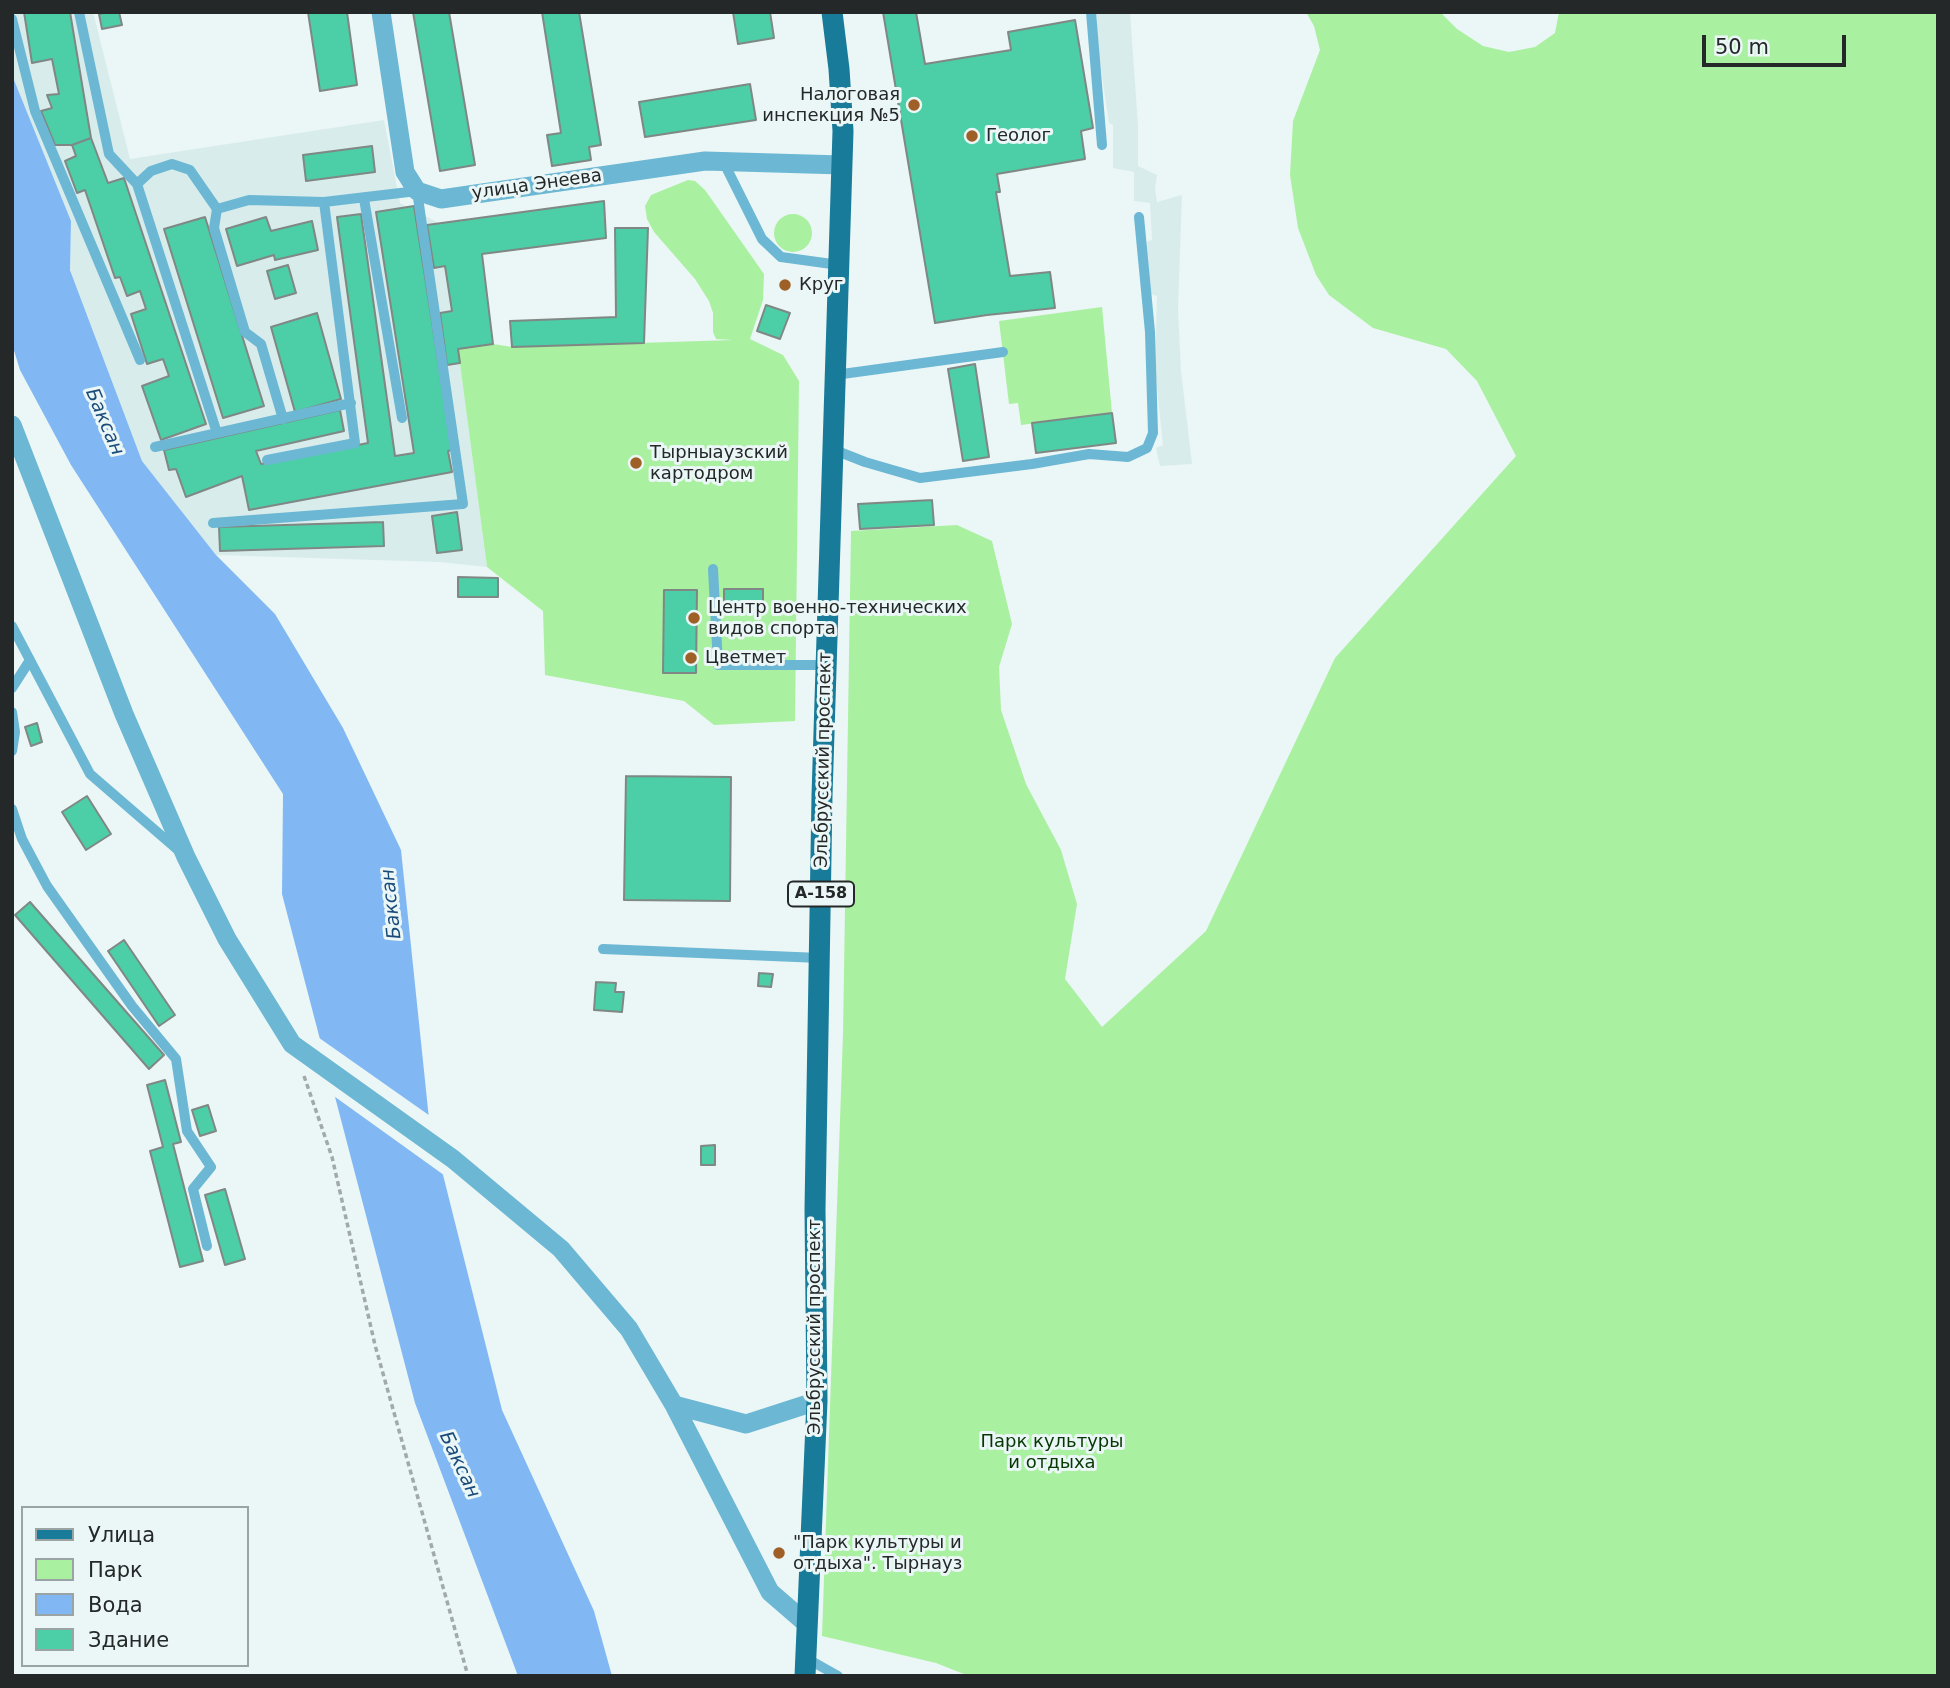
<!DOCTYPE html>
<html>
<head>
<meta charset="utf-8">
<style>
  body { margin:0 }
  #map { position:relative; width:1950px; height:1688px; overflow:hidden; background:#ebf6f6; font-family:"DejaVu Sans",sans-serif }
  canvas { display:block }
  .frame { position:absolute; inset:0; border:14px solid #242828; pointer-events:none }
  .legend { position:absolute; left:21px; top:1506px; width:228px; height:161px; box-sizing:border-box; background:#ebf6f6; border:2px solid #9ba4a4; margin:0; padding:9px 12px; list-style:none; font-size:21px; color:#242828 }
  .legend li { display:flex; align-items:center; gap:14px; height:35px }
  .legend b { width:35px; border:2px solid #9ba4a4 }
  .scale { position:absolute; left:1702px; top:35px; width:144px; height:32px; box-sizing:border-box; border:4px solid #242828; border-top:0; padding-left:9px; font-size:21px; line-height:24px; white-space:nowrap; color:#242828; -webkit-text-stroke:5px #ebf6f6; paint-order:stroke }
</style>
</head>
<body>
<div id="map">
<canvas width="1950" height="1688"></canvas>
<div class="frame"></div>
<ul class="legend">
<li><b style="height:9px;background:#177b99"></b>Улица</li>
<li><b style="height:19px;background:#aaf0a1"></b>Парк</li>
<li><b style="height:19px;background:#81b8f3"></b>Вода</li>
<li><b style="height:19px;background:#4ccea6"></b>Здание</li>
</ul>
<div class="scale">50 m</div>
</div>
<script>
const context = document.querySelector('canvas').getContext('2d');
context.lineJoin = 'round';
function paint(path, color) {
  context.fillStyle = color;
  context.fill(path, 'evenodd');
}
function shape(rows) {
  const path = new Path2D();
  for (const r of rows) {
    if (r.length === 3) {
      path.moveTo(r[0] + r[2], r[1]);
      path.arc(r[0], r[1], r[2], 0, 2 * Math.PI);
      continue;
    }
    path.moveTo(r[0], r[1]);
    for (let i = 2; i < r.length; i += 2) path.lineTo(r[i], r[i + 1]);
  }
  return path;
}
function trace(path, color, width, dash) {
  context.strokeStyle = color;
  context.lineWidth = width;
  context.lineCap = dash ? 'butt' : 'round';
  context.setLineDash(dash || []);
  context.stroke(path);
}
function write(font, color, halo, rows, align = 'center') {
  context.font = font + ' "DejaVu Sans",sans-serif';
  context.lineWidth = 6;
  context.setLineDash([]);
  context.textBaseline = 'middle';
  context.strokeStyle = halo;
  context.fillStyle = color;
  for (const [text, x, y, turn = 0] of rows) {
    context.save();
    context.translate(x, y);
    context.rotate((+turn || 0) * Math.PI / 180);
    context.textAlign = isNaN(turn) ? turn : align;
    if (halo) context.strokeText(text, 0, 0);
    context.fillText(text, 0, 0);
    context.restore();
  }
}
const built = shape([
  [12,12,93,12,130,159,384,120,400,203,439,223,428,225,434,268,445,266,452,311,440,314,447,365,460,363,487,567,440,562,216,555,142,461,70,269,71,221,12,75],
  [1096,12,1130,12,1138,126,1138,166,1157,175,1155,189,1157,202,1182,195,1178,308,1181,371,1192,464,1160,466,1156,448,1163,445,1155,370,1157,296,1146,292,1147,242,1152,240,1150,203,1134,201,1134,172,1113,168,1113,125,1109,123,1099,56]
]);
const green = shape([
  [1306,12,1440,12,1457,29,1483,46,1509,52,1535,47,1555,33,1559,12,1938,12,1938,1676,969,1676,936,1663,822,1636,843,1034,851,531,957,525,992,541,1012,624,999,667,1001,710,1026,784,1061,850,1077,904,1065,979,1102,1027,1206,931,1335,658,1516,456,1477,381,1446,349,1373,328,1329,295,1316,275,1298,228,1290,175,1293,121,1320,50,1314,26],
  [688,180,695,181,705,190,764,274,763,300,750,339,783,355,799,381,795,721,714,725,684,701,545,675,543,611,487,567,458,349,493,344,512,347,733,340,716,339,713,332,713,313,709,301,695,279,654,232,647,219,645,206,651,195],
  [793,233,19],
  [1102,307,1112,413,1021,425,1018,403,1009,404,999,321]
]);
const water = shape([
  [12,75,71,221,70,270,142,461,216,555,275,614,343,728,401,850,429,1119,502,1410,594,1611,612,1676,518,1676,415,1403,282,894,283,794,71,465,20,370,12,344]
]);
const pier = shape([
  [315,1035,433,1118,448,1178,331,1094]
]);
const building = shape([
  [24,12,70,12,91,138,72,145,55,145,41,111,52,108,47,95,59,94,52,59,32,63,24,12],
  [109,12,119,12,122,25,102,29,99,14,109,12],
  [308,12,347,12,357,85,320,91,308,12],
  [413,12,449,12,475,165,440,171,413,12],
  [542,12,579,12,601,145,589,147,591,160,552,166,547,135,561,133,542,12],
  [733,12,770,12,774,38,738,44,733,12],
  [883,12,916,12,925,64,1011,50,1008,32,1075,20,1093,128,1081,131,1085,159,997,174,1000,192,996,192,1010,276,1050,272,1055,308,987,315,935,323,883,12],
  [750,84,756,120,645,137,639,102,750,84],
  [91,138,108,183,124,178,206,424,161,440,142,386,169,376,163,359,147,364,131,314,146,309,140,291,127,296,120,277,115,278,85,190,77,193,65,161,76,156,72,145,91,138],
  [372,146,375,172,306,181,303,155,372,146],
  [604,201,606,238,482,254,493,344,458,349,460,363,447,365,440,313,452,311,445,266,434,268,427,225,604,201],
  [414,206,452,450,448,451,452,472,249,510,242,476,186,497,176,469,169,470,164,450,340,410,344,431,256,451,261,464,368,443,337,217,361,214,395,456,414,453,376,212,414,206],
  [205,217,264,406,223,418,164,229,205,217],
  [266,217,271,231,312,221,318,250,275,260,274,255,237,266,226,229,266,217],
  [615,228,648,228,644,343,512,347,510,321,616,317,615,228],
  [288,265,296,293,275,299,267,271,288,265],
  [766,305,790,313,780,339,757,331,766,305],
  [317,313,341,399,295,412,271,327,317,313],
  [975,364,989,457,963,461,948,369,975,364],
  [1112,413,1116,443,1036,453,1032,423,1112,413],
  [932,500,934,525,860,529,858,504,932,500],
  [457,512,462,550,437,553,432,516,457,512],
  [383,522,384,546,220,551,219,527,383,522],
  [458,577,498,578,498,597,458,597,458,577],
  [724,589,763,589,763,607,724,607,724,589],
  [664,590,697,590,696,673,663,673,664,590],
  [37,723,42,742,31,746,25,727,37,723],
  [626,776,731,777,730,901,624,900,626,776],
  [87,796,111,834,86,850,62,812,87,796],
  [30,902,164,1055,149,1069,15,915,30,902],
  [124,940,175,1015,159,1026,108,951,124,940],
  [759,973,773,974,771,987,758,986,759,973],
  [596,982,616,983,615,992,624,992,622,1012,594,1010,596,982],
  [165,1080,181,1142,173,1144,203,1261,180,1267,150,1151,163,1147,147,1085,165,1080],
  [208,1105,216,1131,200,1136,192,1110,208,1105],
  [715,1145,715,1165,701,1165,701,1146,715,1145],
  [225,1189,245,1259,225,1265,205,1195,225,1189]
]);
const path = shape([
  [304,1076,332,1157,375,1345,468,1676]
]);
const service = shape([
  [79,12,109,154,137,184,217,433],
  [1091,12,1102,145],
  [12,19,35,111,140,360],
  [723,161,762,239,781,257,839,265],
  [137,184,151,171,172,164,190,170,217,209,249,200,324,202,417,191,463,504,213,523],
  [364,199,402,418],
  [217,209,214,228,245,332,261,344,283,419],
  [835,375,1003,352],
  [155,447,351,403],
  [832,449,865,462,920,478,1032,464,1089,454,1128,457,1147,448,1153,433,1150,332,1139,217],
  [267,460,355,443,324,202],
  [713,569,718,665,826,665],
  [12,626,90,774,178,850],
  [12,688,30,660],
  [12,712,15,732,12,751],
  [12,809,22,839,47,886,132,1006,176,1059,187,1131,211,1167,193,1189,207,1246],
  [603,949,820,958],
  [806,1658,838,1676]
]);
const minor = shape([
  [381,12,405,172,417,191,441,199,705,161,842,165],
  [12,425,124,714,186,857,227,939,292,1044,453,1159,561,1249,629,1329,674,1405,770,1592,807,1624],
  [674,1405,746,1424,817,1401]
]);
const primary = shape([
  [805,1676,817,1401,815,1209,822,796,843,131,839,69,832,12]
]);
const markers = [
  [914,105,7,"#9e6026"],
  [972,136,7,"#9e6026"],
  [785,285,7,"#9e6026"],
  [636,463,7,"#9e6026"],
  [694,618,7,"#9e6026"],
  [691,658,7,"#9e6026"],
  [779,1553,7,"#9e6026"]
];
const shields = [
  [821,894,66]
];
const shieldNames = [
  ["А-158",821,894]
];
const poiNames = [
  ["Налоговая",900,95,"right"],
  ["инспекция №5",900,116,"right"],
  ["Геолог",986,136],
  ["Круг",799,285],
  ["Тырныаузский",650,453],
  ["картодром",650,474],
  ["Центр военно-технических",708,608],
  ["видов спорта",708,629],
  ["Цветмет",705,658],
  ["\"Парк культуры и",793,1543],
  ["отдыха\". Тырнауз",793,1564]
];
const streetNames = [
  ["улица Энеева",537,185,-8],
  ["Эльбрусский проспект",824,760,-89],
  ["Эльбрусский проспект",815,1327,-90]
];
const parkNames = [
  ["Парк культуры",1052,1442],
  ["и отдыха",1052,1463]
];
const waterNames = [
  ["Баксан",104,422,67],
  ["Баксан",392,904,-96],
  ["Баксан",459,1465,65]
];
paint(built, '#d8ecec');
paint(green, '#aaf0a1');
paint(water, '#81b8f3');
paint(pier, '#ebf6f6');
paint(building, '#4ccea6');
trace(building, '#7f8884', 2);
trace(path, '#a1a9a9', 3.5, [5, 3.5]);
trace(service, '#6cb7d3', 10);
trace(minor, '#6cb7d3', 19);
trace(primary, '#177b99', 21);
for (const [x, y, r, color] of markers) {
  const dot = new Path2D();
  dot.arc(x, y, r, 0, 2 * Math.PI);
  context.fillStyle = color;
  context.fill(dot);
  trace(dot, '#ebf6f6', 2.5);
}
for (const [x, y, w] of shields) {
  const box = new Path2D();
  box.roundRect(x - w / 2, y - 12.5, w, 25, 5);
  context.fillStyle = '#ebf6f6';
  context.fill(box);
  trace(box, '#242828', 2);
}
write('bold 16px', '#242828', null, shieldNames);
write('18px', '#242828', '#ebf6f6', poiNames, 'left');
write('18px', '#242828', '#ebf6f6', streetNames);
write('18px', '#073803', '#ebf6f6', parkNames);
write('italic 19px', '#1a4b7a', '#ebf6f6', waterNames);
</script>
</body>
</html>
